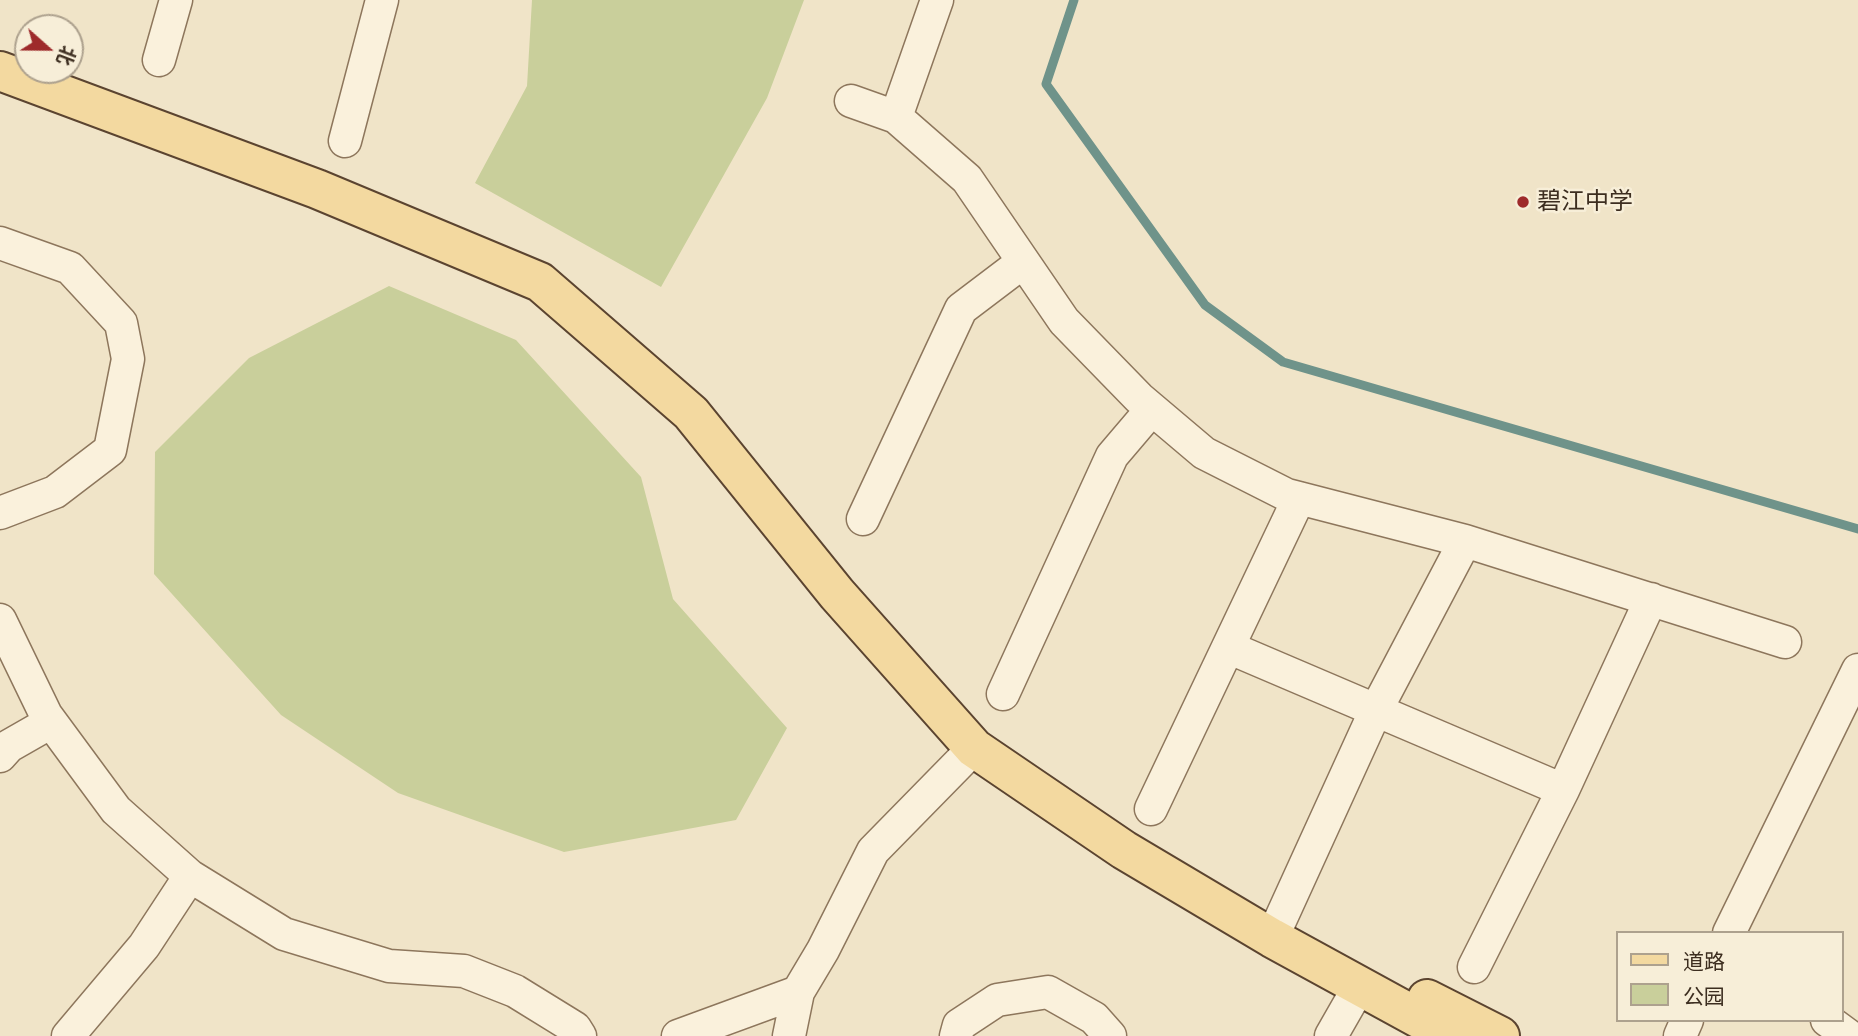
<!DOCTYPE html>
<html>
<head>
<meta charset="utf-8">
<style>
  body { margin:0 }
  #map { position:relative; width:1858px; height:1036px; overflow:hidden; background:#f0e4c8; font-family:"PT Serif","Noto Sans SC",serif }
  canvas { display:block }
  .legend { position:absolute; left:1616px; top:931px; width:228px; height:91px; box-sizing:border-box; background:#f7eed8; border:2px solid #ada18e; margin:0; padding:9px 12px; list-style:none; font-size:21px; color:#3d2e20 }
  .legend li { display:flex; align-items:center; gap:14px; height:35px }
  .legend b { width:35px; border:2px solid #ada18e }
  .north { position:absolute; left:14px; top:14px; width:70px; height:70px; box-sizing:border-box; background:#f7eed8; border:2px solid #ada18e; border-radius:50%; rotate:111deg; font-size:19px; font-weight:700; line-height:28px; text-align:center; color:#3d2e20 }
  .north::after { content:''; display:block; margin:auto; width:24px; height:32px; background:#9e2a2b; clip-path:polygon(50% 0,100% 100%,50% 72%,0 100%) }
</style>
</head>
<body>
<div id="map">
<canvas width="1858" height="1036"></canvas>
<ul class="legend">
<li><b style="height:9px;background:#f3d9a0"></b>道路</li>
<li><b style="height:19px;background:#c9cf9b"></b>公园</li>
</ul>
<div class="north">北</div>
</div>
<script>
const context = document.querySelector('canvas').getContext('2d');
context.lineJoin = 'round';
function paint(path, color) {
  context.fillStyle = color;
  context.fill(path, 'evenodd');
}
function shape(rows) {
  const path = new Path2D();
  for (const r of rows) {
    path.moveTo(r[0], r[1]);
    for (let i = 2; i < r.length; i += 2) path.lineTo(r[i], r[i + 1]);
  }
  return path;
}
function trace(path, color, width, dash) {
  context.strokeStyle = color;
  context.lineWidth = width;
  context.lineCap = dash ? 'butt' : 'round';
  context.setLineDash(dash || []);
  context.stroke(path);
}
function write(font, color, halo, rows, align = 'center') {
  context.font = font + ' "PT Serif","Noto Sans SC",serif';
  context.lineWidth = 5;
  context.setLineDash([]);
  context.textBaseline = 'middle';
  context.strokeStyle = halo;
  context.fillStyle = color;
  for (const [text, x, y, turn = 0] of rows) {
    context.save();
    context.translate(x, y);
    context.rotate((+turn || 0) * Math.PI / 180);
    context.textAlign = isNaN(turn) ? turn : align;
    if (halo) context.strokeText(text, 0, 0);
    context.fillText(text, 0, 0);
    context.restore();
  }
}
const green = shape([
  [532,0,804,0,767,98,661,287,475,183,527,86],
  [389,286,516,340,641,477,673,599,787,728,736,820,564,852,398,793,281,715,154,574,155,452,249,358]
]);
const stream = shape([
  [1074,0,1046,84,1205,305,1283,362,1858,529]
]);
const minor = shape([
  [159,60,176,0],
  [851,101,896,117,967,179,1064,321,1139,398,1204,453,1287,495,1465,541,1785,642],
  [896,117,937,0],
  [345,141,382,0],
  [0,243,70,268,121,323,128,359,110,450,55,492,0,513],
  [863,519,961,309,1023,262],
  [0,620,46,715,116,810,190,876,284,934,389,966,464,971,515,991,575,1028,580,1036],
  [1230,648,1563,790],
  [1003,694,1112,456,1152,409],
  [0,756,9,746,51,722],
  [1151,809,1299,498],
  [1729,933,1858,670],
  [1272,938,1375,712,1465,541],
  [1474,967,1563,790,1651,599],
  [1827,1020,1849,1036],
  [68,1036,144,946,190,876],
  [678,1036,798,992],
  [789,1036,798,992,823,950,873,851,974,748],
  [956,1036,959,1025,997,1000,1048,992,1094,1018,1110,1036],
  [1331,1036,1359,987],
  [1680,1036,1687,1020]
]);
const major = shape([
  [0,71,317,189,540,282,691,413,837,594,974,748,1124,850,1272,938,1451,1036],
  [1427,999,1500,1036]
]);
const markers = [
  [1523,202,7,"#9e2a2b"]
];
const poiNames = [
  ["碧江中学",1537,202]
];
paint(green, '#c9cf9b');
trace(stream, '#6f938a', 9);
trace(minor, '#8d765c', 35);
trace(major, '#5b4430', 42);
trace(minor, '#faf1dc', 32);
trace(major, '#f3d9a0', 38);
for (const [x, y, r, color] of markers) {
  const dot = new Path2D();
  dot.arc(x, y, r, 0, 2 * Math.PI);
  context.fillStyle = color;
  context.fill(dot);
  trace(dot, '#f7eed8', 2.5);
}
write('24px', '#3d2e20', '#f7eed8', poiNames, 'left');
</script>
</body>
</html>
